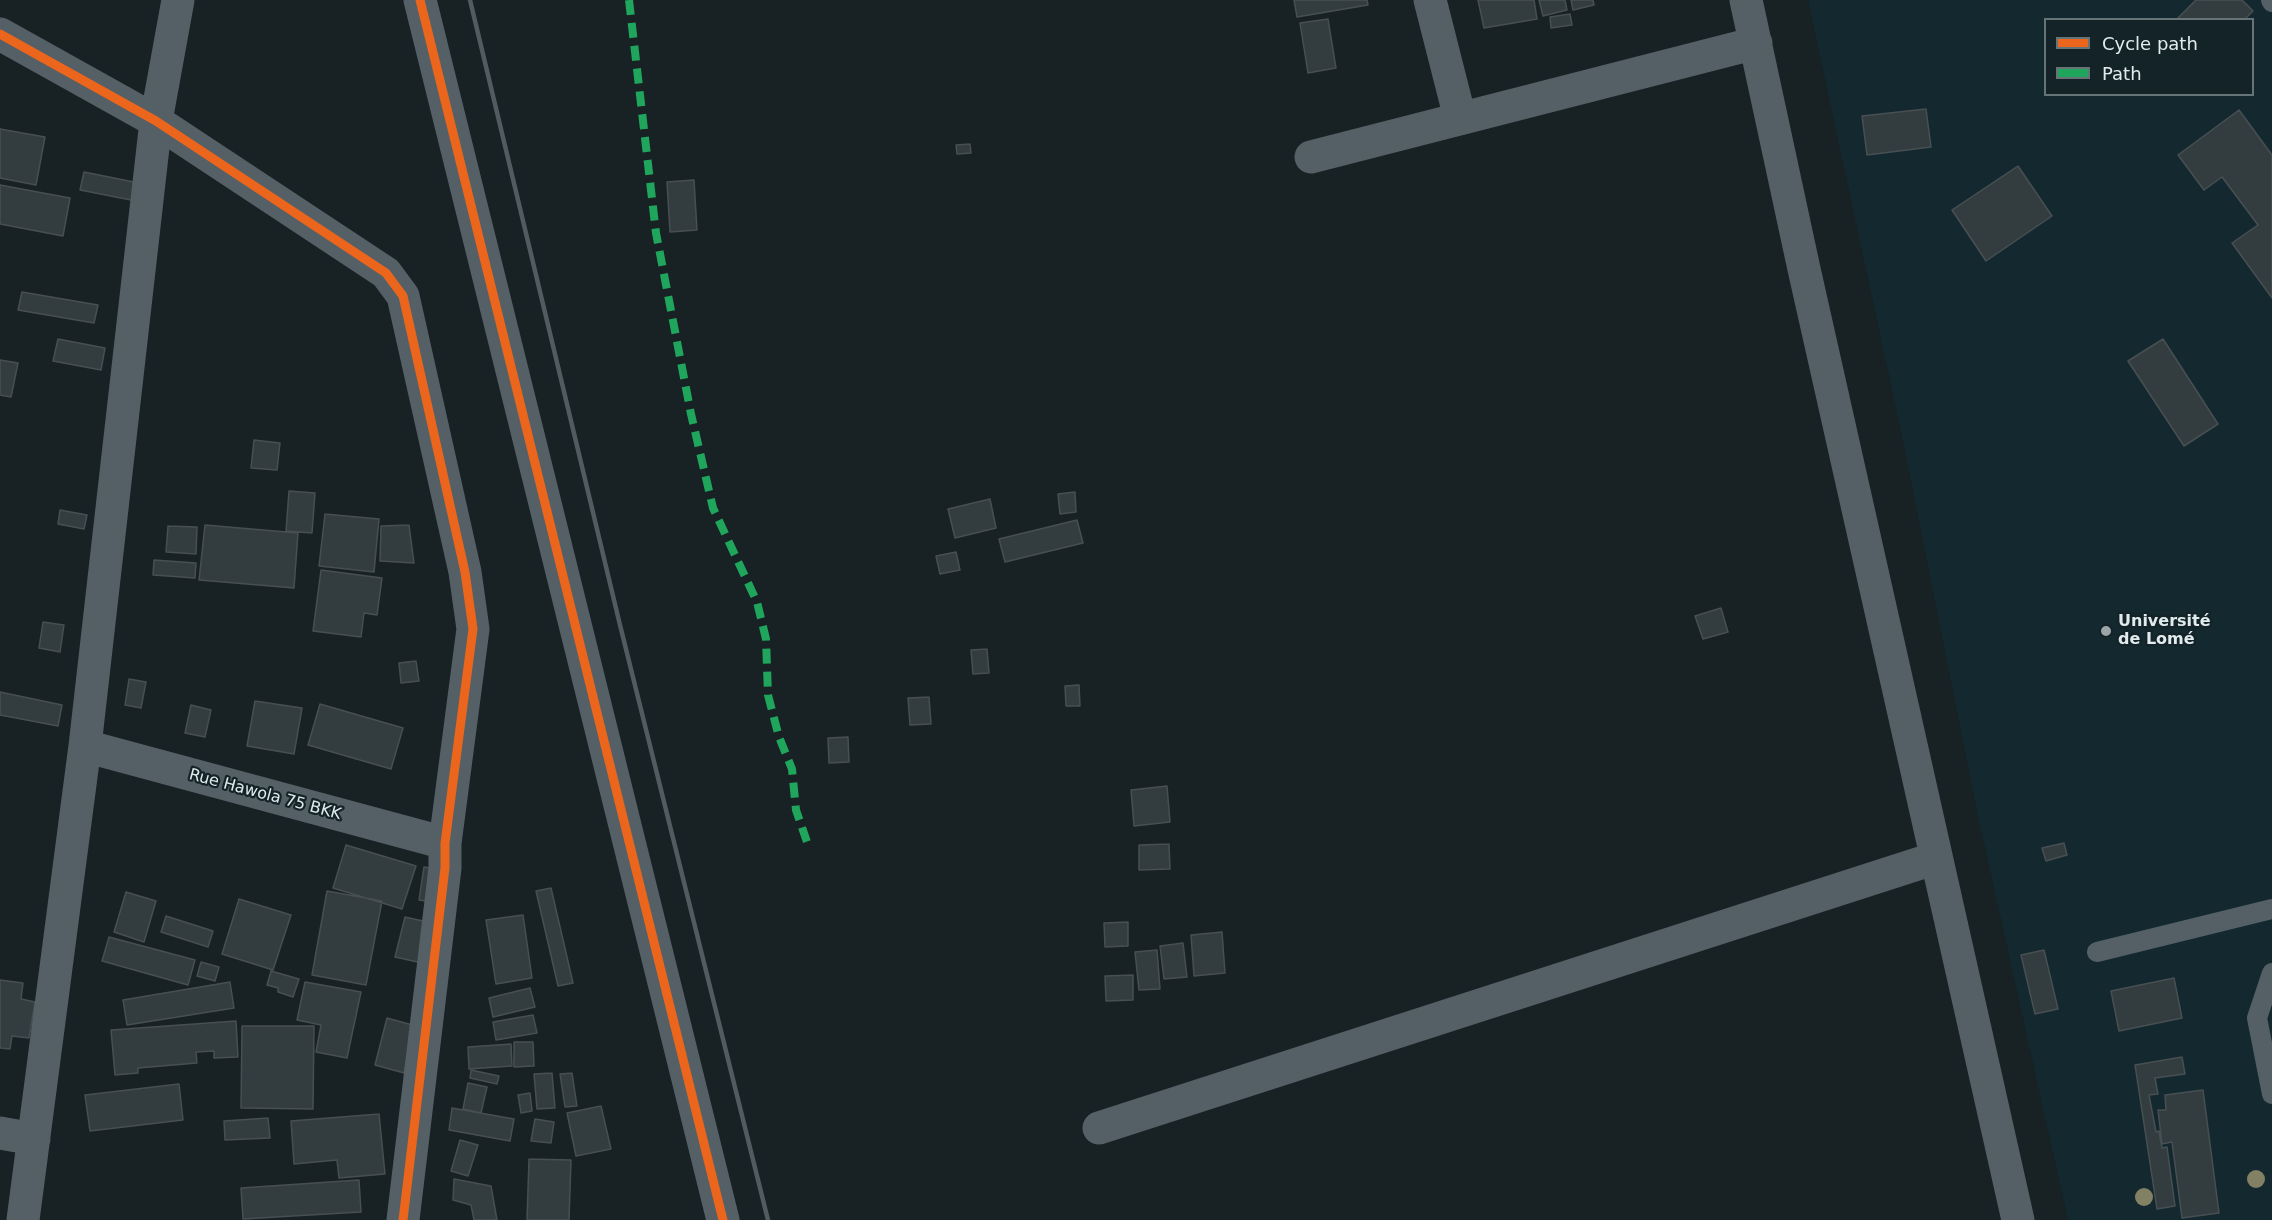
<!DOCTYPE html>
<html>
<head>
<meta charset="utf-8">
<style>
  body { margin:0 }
  #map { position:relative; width:2272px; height:1220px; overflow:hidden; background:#182124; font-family:"DejaVu Sans",sans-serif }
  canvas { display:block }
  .legend { position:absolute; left:2044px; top:18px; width:210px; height:78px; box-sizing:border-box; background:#142328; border:2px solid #667377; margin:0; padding:8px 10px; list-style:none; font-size:18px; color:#e1ebee }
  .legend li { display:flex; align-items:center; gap:12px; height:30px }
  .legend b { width:30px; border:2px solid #667377 }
</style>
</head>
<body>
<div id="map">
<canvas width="2272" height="1220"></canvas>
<ul class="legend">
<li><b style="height:8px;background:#eb651d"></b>Cycle path</li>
<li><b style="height:8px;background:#20a55d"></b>Path</li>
</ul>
</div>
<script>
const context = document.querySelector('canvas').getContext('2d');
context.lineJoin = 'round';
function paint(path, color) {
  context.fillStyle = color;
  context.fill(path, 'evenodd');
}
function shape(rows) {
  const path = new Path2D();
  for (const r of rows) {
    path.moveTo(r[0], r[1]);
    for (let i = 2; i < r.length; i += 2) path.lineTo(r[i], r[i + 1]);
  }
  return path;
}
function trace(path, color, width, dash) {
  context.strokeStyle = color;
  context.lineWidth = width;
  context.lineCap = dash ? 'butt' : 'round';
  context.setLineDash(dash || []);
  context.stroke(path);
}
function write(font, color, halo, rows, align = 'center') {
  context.font = font + ' "DejaVu Sans",sans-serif';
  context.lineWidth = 4.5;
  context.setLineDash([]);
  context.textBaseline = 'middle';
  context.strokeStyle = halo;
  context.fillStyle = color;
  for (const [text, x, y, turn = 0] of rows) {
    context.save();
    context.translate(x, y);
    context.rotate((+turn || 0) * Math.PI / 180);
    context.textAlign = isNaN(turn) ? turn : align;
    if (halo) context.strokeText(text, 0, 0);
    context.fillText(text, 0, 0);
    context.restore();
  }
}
const built = shape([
  [1808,0,2272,0,2272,1220,2068,1220,1977,811,1905,450],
  [2046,20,2252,20,2252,94,2046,94]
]);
const building = shape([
  [1294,0,1367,0,1368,5,1297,17,1294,0],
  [1478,0,1534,0,1537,19,1484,28,1478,0],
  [1539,0,1565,0,1567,10,1543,16,1539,0],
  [1571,0,1593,0,1594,5,1573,10,1571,0],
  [2196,0,2242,0,2253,11,2244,20,2176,20,2196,0],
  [1570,14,1572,25,1551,28,1550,17,1570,14],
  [1328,19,1336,68,1308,73,1300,23,1328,19],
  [1926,109,1931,147,1867,155,1862,116,1926,109],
  [2239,110,2272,155,2272,298,2232,243,2258,225,2222,177,2204,190,2178,155,2239,110],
  [0,129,45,137,36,185,0,178,0,129],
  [970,144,971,153,957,154,956,145,970,144],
  [2018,166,2052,216,1986,261,1952,210,2018,166],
  [84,172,139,183,136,201,80,190,84,172],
  [694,180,697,230,670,232,667,182,694,180],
  [0,185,70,198,63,236,0,224,0,185],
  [22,292,98,305,94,323,18,310,22,292],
  [58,339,105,348,101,370,53,361,58,339],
  [2163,339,2218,424,2184,446,2128,361,2163,339],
  [0,360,18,363,11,397,0,395,0,360],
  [254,440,280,443,277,470,251,468,254,440],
  [289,491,315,493,312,533,286,531,289,491],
  [1075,492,1076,512,1060,514,1058,494,1075,492],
  [990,499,996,528,955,538,948,509,990,499],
  [60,510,87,515,84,529,58,524,60,510],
  [325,514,379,519,374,572,319,566,325,514],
  [1077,520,1083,543,1005,562,999,539,1077,520],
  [205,525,298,533,294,588,199,580,205,525],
  [409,525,414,563,380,561,381,526,409,525],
  [168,526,197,527,196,554,166,552,168,526],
  [956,552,960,570,940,574,936,556,956,552],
  [154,560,196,563,195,578,153,575,154,560],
  [321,570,382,578,377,615,364,613,361,637,313,631,321,570],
  [1721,608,1728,632,1703,639,1695,616,1721,608],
  [43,622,64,625,60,652,39,648,43,622],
  [987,649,989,673,973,674,971,650,987,649],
  [416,661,419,681,401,683,399,663,416,661],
  [129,679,146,682,141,708,125,705,129,679],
  [1079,685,1080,706,1066,706,1065,686,1079,685],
  [0,692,62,705,58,726,0,715,0,692],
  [929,697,931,724,910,725,908,698,929,697],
  [255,701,302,708,294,754,247,746,255,701],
  [320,704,403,728,391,769,308,745,320,704],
  [191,705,211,710,205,737,185,733,191,705],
  [848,737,849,762,829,763,828,738,848,737],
  [1167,786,1170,822,1134,826,1131,790,1167,786],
  [2064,843,2067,855,2046,861,2042,848,2064,843],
  [1169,844,1170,869,1139,870,1139,845,1169,844],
  [346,845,416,866,402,909,333,888,346,845],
  [424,867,437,869,432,902,419,900,424,867],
  [551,888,573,983,558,986,536,891,551,888],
  [327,891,382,901,366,985,312,975,327,891],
  [126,892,156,901,144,942,114,932,126,892],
  [239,899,291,915,273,970,222,954,239,899],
  [523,915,532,978,496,984,486,920,523,915],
  [166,916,213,931,208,947,161,932,166,916],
  [405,917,432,923,422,963,395,957,405,917],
  [1128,922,1128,946,1105,947,1104,923,1128,922],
  [1222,932,1225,973,1194,976,1191,935,1222,932],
  [109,937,195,960,188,985,102,961,109,937],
  [1183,943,1187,977,1164,979,1160,946,1183,943],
  [1157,950,1160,989,1139,990,1135,952,1157,950],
  [2044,950,2058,1009,2035,1014,2021,955,2044,950],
  [201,962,219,967,215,981,197,976,201,962],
  [271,971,299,979,293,997,278,992,278,988,267,985,271,971],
  [1133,975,1133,1000,1106,1001,1105,976,1133,975],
  [2174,978,2182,1018,2119,1031,2111,991,2174,978],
  [0,980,23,983,21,999,35,1002,29,1038,12,1036,10,1049,0,1048,0,980],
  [230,982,234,1008,127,1025,123,1000,230,982],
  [305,982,361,992,347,1058,316,1052,321,1025,297,1020,305,982],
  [530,988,535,1007,493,1017,489,998,530,988],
  [533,1015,537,1033,496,1040,493,1022,533,1015],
  [387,1018,416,1026,404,1073,375,1065,387,1018],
  [236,1021,238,1057,214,1058,214,1051,196,1052,197,1063,138,1068,138,1073,115,1075,111,1030,236,1021],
  [242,1026,314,1026,313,1109,241,1108,242,1026],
  [514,1042,533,1042,534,1066,514,1067,514,1042],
  [511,1044,512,1066,469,1069,468,1047,511,1044],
  [2182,1057,2185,1074,2155,1078,2158,1094,2149,1095,2156,1132,2159,1131,2162,1148,2167,1147,2175,1206,2157,1209,2135,1065,2182,1057],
  [471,1070,499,1076,497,1084,470,1078,471,1070],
  [552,1073,555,1108,537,1109,534,1074,552,1073],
  [572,1073,577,1106,565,1107,560,1074,572,1073],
  [468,1083,487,1087,481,1113,463,1109,468,1083],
  [179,1084,183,1120,90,1131,85,1095,179,1084],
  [2203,1090,2219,1213,2182,1218,2172,1142,2162,1144,2158,1110,2166,1110,2165,1095,2203,1090],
  [530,1093,532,1111,521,1113,518,1095,530,1093],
  [601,1106,611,1149,576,1156,567,1113,601,1106],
  [452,1108,514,1119,510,1141,449,1130,452,1108],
  [379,1114,385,1174,339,1178,337,1160,294,1164,291,1121,379,1114],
  [268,1118,270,1138,225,1140,224,1121,268,1118],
  [535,1119,554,1122,551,1143,531,1141,535,1119],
  [460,1140,478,1145,468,1176,451,1171,460,1140],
  [529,1159,571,1160,569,1220,527,1220,529,1159],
  [454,1179,491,1186,497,1220,474,1220,471,1205,453,1200,454,1179],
  [359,1180,361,1212,243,1219,241,1188,359,1180]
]);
const lane = shape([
  [2271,0,2272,2],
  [2097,952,2272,909],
  [2272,973,2257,1018,2272,1094]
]);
const street = shape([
  [420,0,723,1220],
  [1430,0,1460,118],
  [1746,0,1804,269,2018,1220],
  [0,34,156,121,386,273,403,296,465,572,473,629,445,843,445,868,403,1220],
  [1311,157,1756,43],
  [85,746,445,843],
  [1099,1128,1936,858],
  [0,1133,34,1139],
  [23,1220,85,746,156,121,178,0]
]);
const rail = shape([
  [470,0,620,625,768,1220]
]);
const quiet = shape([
  [629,0,656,233,691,414,713,508,757,602,766,639,768,695,779,737,792,769,796,810,807,842]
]);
const cycleway = shape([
  [420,0,723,1220],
  [0,34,156,121,386,273,403,296,465,572,473,629,445,843,445,868,403,1220]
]);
const trees = [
  [2256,1179],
  [2144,1197]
];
const markers = [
  [2106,631,6,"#9ba4a7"]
];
const poiNames = [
  ["Université",2118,622],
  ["de Lomé",2118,640]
];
const streetNames = [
  ["Rue Hawola 75 BKK",265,795,15]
];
paint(built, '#13292f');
paint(building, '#333d40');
trace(building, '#484f52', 1.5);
trace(lane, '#546065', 20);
trace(street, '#546065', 33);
trace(rail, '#525b5f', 4.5);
trace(quiet, '#20a55d', 8, [15, 8]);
trace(cycleway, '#eb651d', 9);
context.fillStyle = '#838164';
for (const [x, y] of trees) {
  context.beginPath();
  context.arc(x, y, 9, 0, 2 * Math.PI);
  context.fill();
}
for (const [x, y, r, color] of markers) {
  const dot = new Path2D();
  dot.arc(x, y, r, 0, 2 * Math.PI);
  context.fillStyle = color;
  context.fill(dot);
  trace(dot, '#142328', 2);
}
write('bold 16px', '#e1ebee', '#142328', poiNames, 'left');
write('16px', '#e1ebee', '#142328', streetNames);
</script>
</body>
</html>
